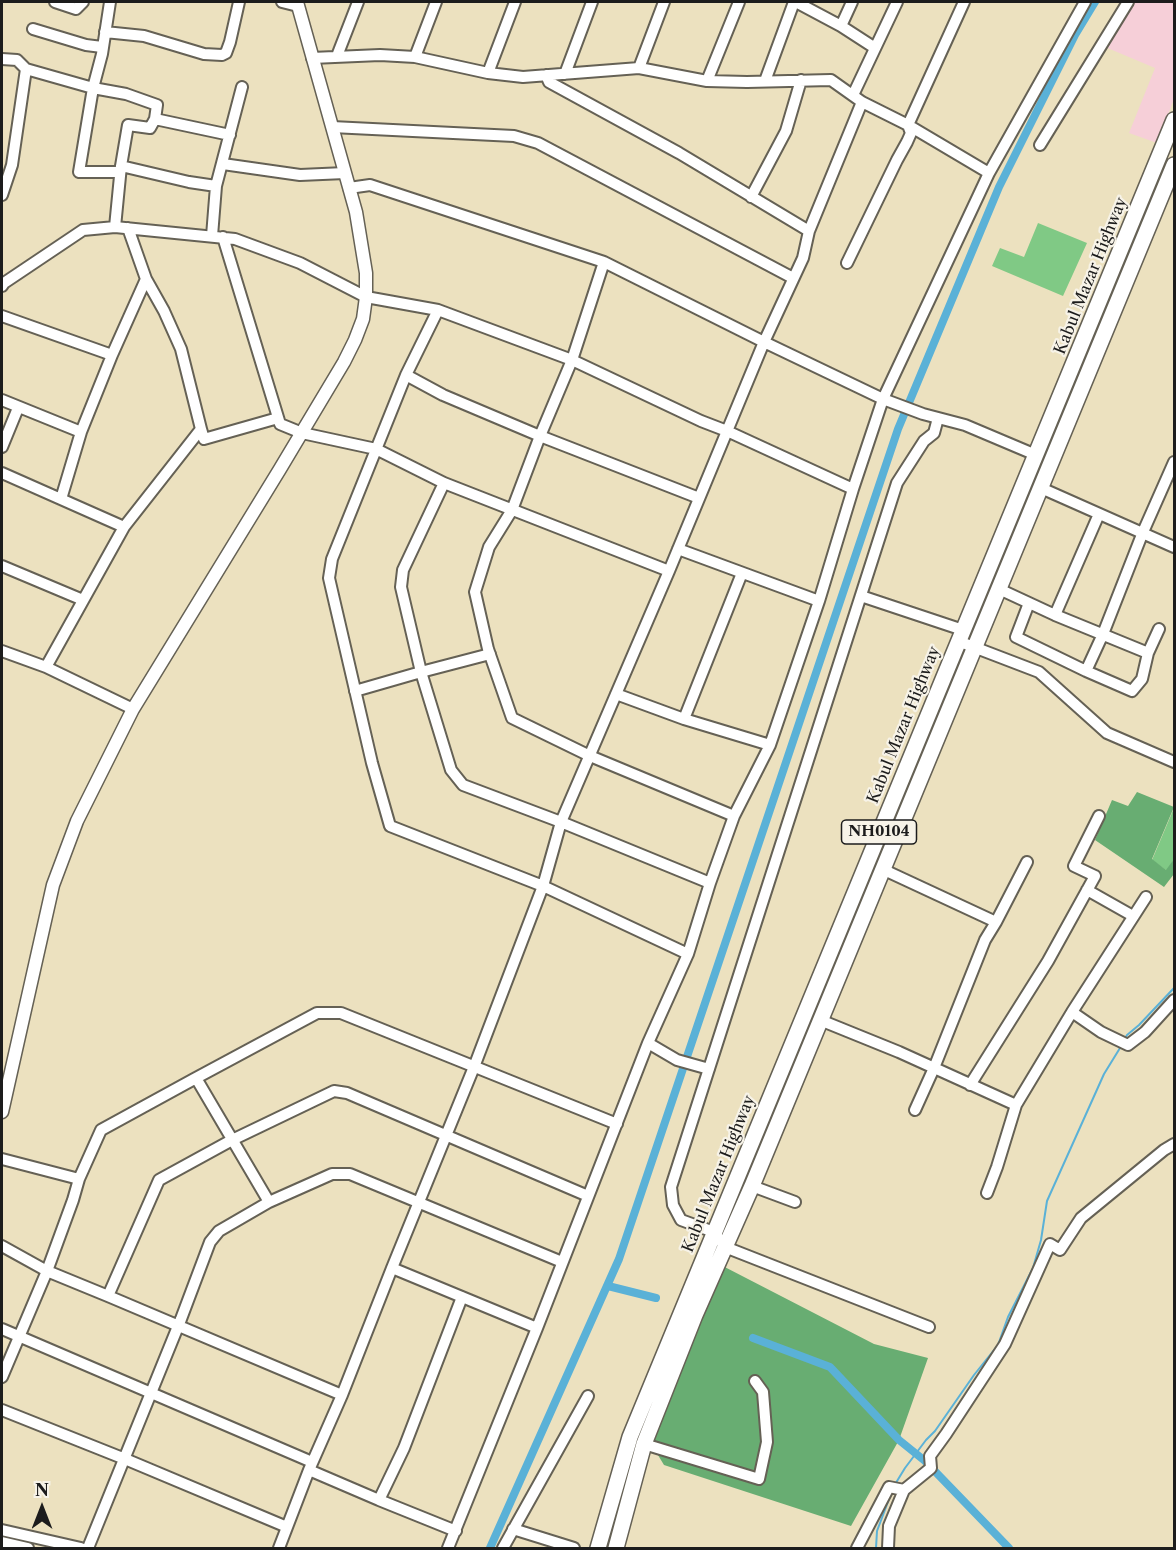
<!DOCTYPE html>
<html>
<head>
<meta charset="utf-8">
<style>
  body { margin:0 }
  #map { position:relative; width:1176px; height:1550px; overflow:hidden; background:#ece1bf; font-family:"Libre Caslon Text",serif }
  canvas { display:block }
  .frame { position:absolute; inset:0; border:3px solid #1c1c1c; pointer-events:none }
  .north { position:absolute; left:12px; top:1478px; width:60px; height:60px; -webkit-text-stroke:4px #f7f3e8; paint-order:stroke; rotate:0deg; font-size:16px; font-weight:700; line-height:24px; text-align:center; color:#1c1c1c }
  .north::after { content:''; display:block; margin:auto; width:21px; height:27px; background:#1c1c1c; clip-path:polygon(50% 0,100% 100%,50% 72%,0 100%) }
</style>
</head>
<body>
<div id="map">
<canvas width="1176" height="1550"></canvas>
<div class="frame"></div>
<div class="north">N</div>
</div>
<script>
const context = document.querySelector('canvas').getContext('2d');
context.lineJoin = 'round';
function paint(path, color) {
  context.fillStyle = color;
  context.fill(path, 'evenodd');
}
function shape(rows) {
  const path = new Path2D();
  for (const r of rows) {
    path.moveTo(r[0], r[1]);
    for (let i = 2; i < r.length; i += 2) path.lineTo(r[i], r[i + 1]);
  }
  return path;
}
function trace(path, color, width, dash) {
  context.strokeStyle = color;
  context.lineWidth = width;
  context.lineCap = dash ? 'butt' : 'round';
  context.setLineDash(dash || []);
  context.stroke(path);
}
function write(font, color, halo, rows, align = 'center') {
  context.font = font + ' "Libre Caslon Text",serif';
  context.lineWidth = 4.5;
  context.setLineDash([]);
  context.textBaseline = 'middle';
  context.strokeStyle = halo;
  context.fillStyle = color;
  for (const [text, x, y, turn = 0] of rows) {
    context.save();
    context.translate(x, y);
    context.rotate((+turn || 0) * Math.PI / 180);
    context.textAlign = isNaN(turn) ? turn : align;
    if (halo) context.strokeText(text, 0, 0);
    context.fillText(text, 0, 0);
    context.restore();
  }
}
const built = shape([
  [1122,2,1174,2,1174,99,1157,143,1129,133,1155,68,1098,44]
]);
const green = shape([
  [1038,223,1087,243,1063,296,992,266,1000,248,1024,257],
  [1174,808,1174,859,1167,871,1152,860]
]);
const forest = shape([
  [1137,792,1174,807,1152,859,1166,870,1174,859,1174,874,1164,887,1095,840,1112,800,1128,806],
  [715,1262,874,1344,928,1358,899,1440,851,1526,664,1465,647,1437]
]);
const stream = shape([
  [1124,1040,1127,1035,1139,1025,1174,988],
  [894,1486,905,1468,926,1440,935,1431,974,1375,998,1345,1008,1317,1033,1268,1041,1240,1047,1201,1104,1074,1120,1048],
  [876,1548,877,1531,892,1491]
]);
const canal = shape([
  [608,1286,656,1298],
  [753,1338,830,1367,899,1440,925,1461,1009,1548],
  [490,1548,619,1259,898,429,999,187,1075,35,1095,2]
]);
const minor = shape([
  [55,2,76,9,83,2],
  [110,2,102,54,93,88,79,172,120,172],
  [282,2,298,6],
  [796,2,841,26,875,48],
  [841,26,852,2],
  [33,29,86,45,102,47],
  [105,32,144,36,204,54,222,55,226,53,230,42,239,2],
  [337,56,358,2],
  [415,57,436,2],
  [312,58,380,55,415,57,488,73,523,77,639,68,707,81,747,82,831,80,862,102,908,125,989,173],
  [2,59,17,60,26,69,93,88,126,94,157,105,155,119,150,128,128,125,121,166,115,227],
  [639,68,664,2],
  [488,73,515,2],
  [565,74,592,2],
  [546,75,549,82,679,153,809,231],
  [707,81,739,2],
  [765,81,794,2],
  [853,95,897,2],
  [155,119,230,135],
  [332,127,514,136,538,143,793,278],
  [1040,145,1128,2],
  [223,164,300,175,345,173],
  [121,166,189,182,216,186],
  [349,188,370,185,604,262,764,342,883,399,923,414,965,425,1036,455],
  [2,195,12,165,26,69],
  [751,197,786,131,801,80],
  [212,236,216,186,242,87],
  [223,237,280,424,302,433,376,449,444,483,669,571],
  [604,262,572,360,540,436,512,510,489,547,475,592,488,649,512,718,590,756,734,816],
  [847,263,897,160,907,142,911,133,908,125,964,2],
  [2,286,4,283,83,230,115,227,235,239,300,263,366,297,438,310,572,360,701,421,727,431,853,489],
  [438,310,406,375,332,559,329,578,372,763,390,826,543,886,688,954],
  [2,316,112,355],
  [406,375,443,395,540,436,699,498],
  [2,400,81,432],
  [201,429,204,439,278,418],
  [2,447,18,408],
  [2,473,124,527],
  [444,483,403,570,401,587,421,672,451,770,463,785,561,822,710,883],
  [1041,488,1174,547],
  [61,499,81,432,112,355,146,279],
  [678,549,819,601],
  [2,566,83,600],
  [999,589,1055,615,1148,653],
  [861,596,963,630],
  [1029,603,1016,637,1086,671,1132,691,1142,679,1148,653,1159,629],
  [1055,615,1099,514],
  [958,641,1039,672,1107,733,1174,762],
  [2,651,46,667,133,709],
  [46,667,124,527,201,429,181,349,164,311,146,279,128,228],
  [1086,671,1103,634,1143,532,1174,462],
  [355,691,421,672,490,654],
  [616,694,684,719,770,745],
  [684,719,742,573],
  [882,869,996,922],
  [1087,890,1133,916],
  [1072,1012,1101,1032,1128,1045,1145,1032,1174,1000],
  [820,1020,899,1052,1016,1105],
  [648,1043,677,1060,709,1069],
  [970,1085,1048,961,1095,876,1074,866,1099,816],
  [915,1110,934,1068,985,940,996,922,1027,862],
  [2,1159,79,1179],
  [752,1186,795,1202],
  [987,1193,997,1167,1016,1105,1072,1012,1146,897],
  [269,1202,332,1174,350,1174,562,1262],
  [2,1246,47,1271,108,1296,342,1395],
  [392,1268,537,1328],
  [108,1296,159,1180,232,1140,334,1091,347,1093,588,1196],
  [929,1327,725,1247,714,1232,681,1220,673,1205,671,1187,897,483,924,441,934,433,938,418],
  [2,1329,312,1462],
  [2,1377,47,1271,73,1200,79,1179,101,1130,196,1078],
  [2,1410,125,1459,287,1527],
  [644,1444,759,1479,767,1442,763,1392,755,1381],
  [309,1470,379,1500,456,1531],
  [379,1500,404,1448,462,1297],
  [513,1529,574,1548],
  [2,1530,81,1548],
  [2,1542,28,1548],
  [88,1548,181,1319,210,1242,219,1231,269,1202,196,1078,317,1013,341,1013,617,1124],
  [279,1548,309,1470,342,1395,392,1268,474,1067,543,886,561,822,669,571,764,342,803,258,809,231,862,102],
  [448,1548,537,1328,648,1043,688,954,710,883,734,816,770,745,819,601,853,489,883,399,989,173,1085,2],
  [503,1548,588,1396],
  [857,1548,889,1487,904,1490],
  [888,1548,889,1526,904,1490,931,1468,930,1456,946,1434,1005,1344,1050,1244,1060,1250,1081,1218,1164,1150,1174,1144]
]);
const major = shape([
  [2,1112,53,885,77,821,133,709,280,469,344,362,355,340,363,319,366,297,366,273,356,212,297,2]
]);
const highway = shape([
  [598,1548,630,1437,1174,120],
  [616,1548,644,1444,695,1315,752,1186,1174,165]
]);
const shields = [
  [879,832,75]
];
const shieldNames = [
  ["NH0104",879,832]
];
const streetNames = [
  ["Kabul Mazar Highway",1091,276,-68],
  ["Kabul Mazar Highway",904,725,-68],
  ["Kabul Mazar Highway",719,1174,-68]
];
paint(built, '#f6cfd8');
paint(green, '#80c985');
paint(forest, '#68ad72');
trace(stream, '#5ab1d7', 2);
trace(canal, '#5ab1d7', 8);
trace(minor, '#656155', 14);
trace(major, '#656155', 15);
trace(highway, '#656155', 18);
trace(minor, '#fff', 10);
trace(major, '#fff', 12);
trace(highway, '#fff', 15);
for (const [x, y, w] of shields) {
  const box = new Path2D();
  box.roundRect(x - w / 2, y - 12, w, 24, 4.5);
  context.fillStyle = '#f7f3e8';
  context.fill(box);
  trace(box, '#1c1c1c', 1.5);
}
write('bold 15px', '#1c1c1c', null, shieldNames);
write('16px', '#1c1c1c', '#f7f3e8', streetNames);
</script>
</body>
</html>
